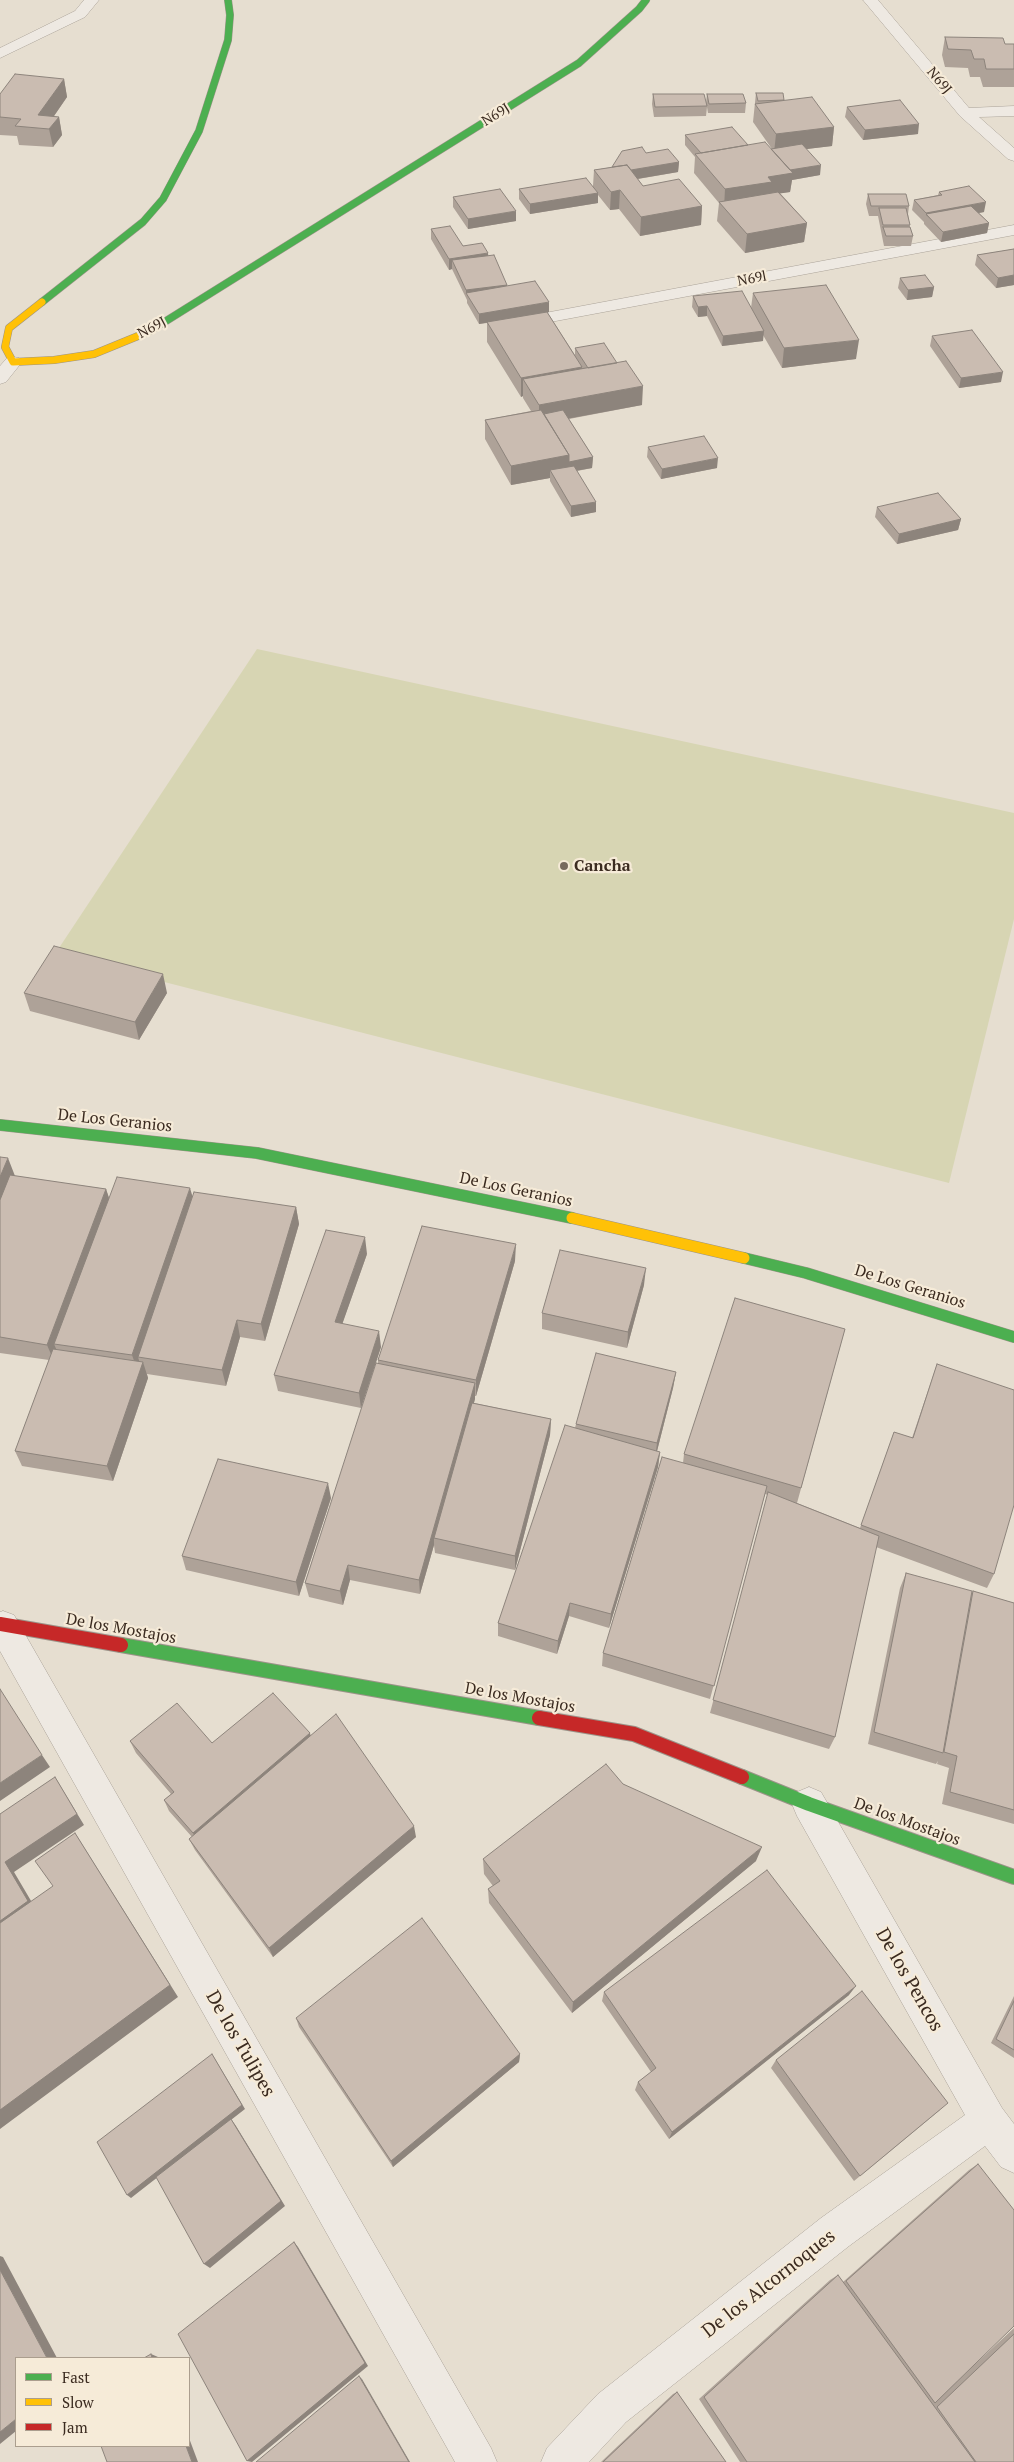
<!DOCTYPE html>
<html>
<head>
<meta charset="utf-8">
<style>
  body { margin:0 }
  #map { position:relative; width:1014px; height:2462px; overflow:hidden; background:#e6ded0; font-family:"PT Serif",serif }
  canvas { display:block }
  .legend { position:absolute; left:15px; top:2357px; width:175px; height:90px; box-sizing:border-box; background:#f6ebd8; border:1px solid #ab9e8e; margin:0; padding:6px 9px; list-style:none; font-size:15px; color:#3b2b20 }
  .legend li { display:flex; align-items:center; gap:10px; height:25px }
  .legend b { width:25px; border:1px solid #ab9e8e }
</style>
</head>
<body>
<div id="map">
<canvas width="1014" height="2462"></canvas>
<ul class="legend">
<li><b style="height:6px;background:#4caf50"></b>Fast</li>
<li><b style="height:6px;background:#ffc107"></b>Slow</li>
<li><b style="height:6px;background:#c62828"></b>Jam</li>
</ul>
</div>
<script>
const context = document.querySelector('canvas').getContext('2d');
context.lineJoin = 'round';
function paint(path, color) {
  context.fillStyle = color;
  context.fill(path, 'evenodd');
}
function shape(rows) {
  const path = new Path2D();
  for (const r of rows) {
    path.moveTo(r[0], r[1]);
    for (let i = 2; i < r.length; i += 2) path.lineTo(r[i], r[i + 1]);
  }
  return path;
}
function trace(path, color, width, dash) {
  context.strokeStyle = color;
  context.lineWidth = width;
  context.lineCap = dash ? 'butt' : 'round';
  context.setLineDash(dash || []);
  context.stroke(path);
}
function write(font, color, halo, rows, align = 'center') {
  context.font = font + ' "PT Serif",serif';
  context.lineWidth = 4.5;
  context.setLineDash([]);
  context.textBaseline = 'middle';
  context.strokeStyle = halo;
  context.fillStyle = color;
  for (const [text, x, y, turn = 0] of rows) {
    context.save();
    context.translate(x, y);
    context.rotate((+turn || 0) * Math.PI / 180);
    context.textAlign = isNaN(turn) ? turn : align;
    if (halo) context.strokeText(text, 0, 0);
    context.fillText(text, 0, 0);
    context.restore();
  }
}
const green = shape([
  [257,649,1014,813,1014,919,949,1183,55,954]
]);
const street = shape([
  [84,0,99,0,85,17,0,58,0,48,75,11,84,0],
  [863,0,878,0,969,108,1014,106,1014,116,979,117,1014,148,1014,161,1008,159,960,116,863,0],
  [1014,225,1014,235,513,329,507,328,504,324,507,320,513,319,1014,225],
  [13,357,19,358,22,362,6,382,0,384,0,366,7,358,13,357],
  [3,1611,14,1615,491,2448,497,2462,455,2462,0,1651,0,1612,3,1611],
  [809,1787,821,1792,1002,2108,1014,2124,1014,2173,1001,2167,985,2146,849,2246,626,2422,589,2462,541,2462,547,2448,598,2394,821,2218,965,2115,797,1816,792,1804,797,1792,809,1787]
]);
const fastFar2 = shape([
  [42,302,143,222,163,199,199,131,228,40,230,15,228,0],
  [138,336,150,331,579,63,639,9,646,0]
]);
const fastFar1 = shape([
  [0,1125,257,1153,572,1218],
  [744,1258,806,1273,1014,1337]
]);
const fast = shape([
  [121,1645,539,1718],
  [742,1777,809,1804,1014,1877]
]);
const slowFar1 = shape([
  [42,302,9,328,5,347,13,362,54,360,94,354,138,336]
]);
const slow = shape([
  [572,1218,744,1258]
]);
const jam = shape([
  [0,1624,121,1645],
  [539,1718,634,1734,742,1777]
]);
const wall = shape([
  [945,37,1005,44,1014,44,1014,87,983,87,980,77,970,77,968,68,945,67,942,55],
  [64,79,67,97,54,116,59,117,62,135,53,147,19,145,17,136,0,135,0,94],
  [756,93,784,101,834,127,832,146,806,149,820,175,792,180,790,192,780,193,807,223,804,242,745,253,717,221,719,203,694,173,695,157,685,145,685,135,772,149,753,122],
  [653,94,706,103,707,94,746,103,745,113,708,113,707,107,706,116,654,117,652,104],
  [847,107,918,134,863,140,845,117],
  [646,153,679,162,678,172,638,179,643,186,702,206,701,225,640,236,619,209,610,210,598,195,598,203,530,214,519,199,519,189,593,186,594,170,612,167],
  [939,192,984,212,979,213,989,223,987,233,941,242,924,224,924,222,912,210,914,200,938,195],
  [868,194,909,206,908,214,910,227,913,236,911,246,884,246,878,216,869,216,866,204],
  [453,197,516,221,468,229,453,207],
  [431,229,463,246,488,256,507,286,549,312,547,312,575,355,575,348,642,405,569,419,593,457,592,468,577,471,596,512,571,517,550,481,550,478,511,485,485,439,485,420,531,411,523,398,523,396,521,397,487,342,487,323,479,324,467,303,467,300,452,269,449,270,431,239],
  [1014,249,1014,285,996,288,975,265,977,255],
  [900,278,934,287,932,297,907,300,898,288],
  [753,293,856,359,782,368,763,335,763,341,722,346,707,316,698,317,692,307,693,296,751,308],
  [932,336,1001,382,959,388,930,346],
  [648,447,717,468,661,479,647,457],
  [877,507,961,519,958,530,897,544,875,517],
  [24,993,167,993,139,1040,30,1011],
  [0,1157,15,1176,106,1189,109,1198,192,1197,296,1207,299,1224,265,1341,240,1337,226,1386,147,1374,148,1378,113,1481,22,1466,15,1451,49,1360,0,1353],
  [367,1254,342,1324,381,1347,361,1408,278,1391,274,1375],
  [515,1261,476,1396,475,1396,474,1403,551,1419,550,1435,515,1570,435,1553,434,1545,420,1594,350,1580,343,1605,309,1597,305,1583,378,1364,378,1360],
  [644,1285,627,1348,542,1329,542,1313],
  [845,1329,797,1503,860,1528,894,1432,912,1438,937,1364,994,1574,987,1588,876,1547,835,1737,829,1749,710,1713,768,1495,765,1494,710,1699,602,1666,603,1653,683,1463,684,1454],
  [676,1372,673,1388,657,1451,660,1452,658,1467,609,1628,569,1616,557,1654,498,1636,498,1623,575,1428,576,1424],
  [331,1498,299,1596,186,1570,182,1556],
  [906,1573,971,1595,973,1591,1014,1603,1014,1824,942,1804,949,1768,937,1764,938,1761,936,1764,868,1744,900,1588],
  [310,1733,310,1736,416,1837,273,1957,195,1850,189,1839,192,1837,169,1811,164,1800,171,1794,136,1753,130,1741,212,1743],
  [623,1784,756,1861,572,2013,489,1903,488,1889,493,1886,484,1874,483,1859],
  [604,1992,849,1995,669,2139,635,2090,638,2082,651,2072,602,2001],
  [1014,1996,1014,2058,991,2043],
  [296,2018,520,2054,519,2062,393,2167,299,2027],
  [776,2060,940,2110,854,2181,771,2068],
  [978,2164,957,2381,1014,2328,1014,2462,740,2462,699,2399,830,2280,838,2275,843,2282,969,2170],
  [677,2392,726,2462,601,2462,673,2394]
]);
const shadedWall = shape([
  [64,79,67,97,45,129,38,115],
  [59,117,62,135,53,147,49,129],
  [919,124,918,134,863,140,865,130],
  [834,127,832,146,774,153,776,134],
  [679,162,678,172,607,184,608,174],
  [821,165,820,175,792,180,790,192,770,195,770,200,724,208,725,189,784,171],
  [620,190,619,209,610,210,611,192],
  [598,193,598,203,530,214,530,204],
  [986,202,984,212,933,221,926,215,926,213],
  [702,206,701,225,640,236,641,217],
  [516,211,516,221,468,229,468,219],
  [807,223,804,242,745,253,747,234],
  [989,223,987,233,941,242,943,232],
  [488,253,489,263,452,260,452,269,449,270,449,259],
  [1014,275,1014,285,996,288,998,278],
  [507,285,507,295,466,293,466,300,466,290],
  [934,287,932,297,907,300,908,290],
  [549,302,549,312,479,324,479,314],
  [707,306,707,316,698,317,698,307],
  [764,331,763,341,722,346,723,336],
  [859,340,856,359,782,368,784,348],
  [582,367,582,386,523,379,523,396,521,397,521,378],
  [1003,372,1001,382,959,388,961,378],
  [643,386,642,405,539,424,539,405],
  [569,455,593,457,592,468,569,472,550,470,550,478,511,485,511,466],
  [718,458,717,468,661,479,662,469],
  [596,502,596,512,571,517,571,506],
  [961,519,958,530,897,544,899,534],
  [163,974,167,993,139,1040,135,1022],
  [8,1158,15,1176,0,1211,0,1177],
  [190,1188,195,1205,138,1357,140,1364,138,1372,132,1355],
  [106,1189,112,1207,54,1344,57,1351,54,1361,47,1345],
  [296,1207,299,1224,265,1341,261,1324],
  [365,1237,367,1254,337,1339,335,1322],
  [516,1244,515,1261,476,1396,476,1380],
  [646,1268,644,1285,627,1348,628,1332],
  [237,1320,240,1337,226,1386,222,1370],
  [379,1331,381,1347,361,1408,359,1393],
  [143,1362,148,1378,113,1481,107,1466],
  [676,1372,673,1388,655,1459,657,1443],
  [475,1383,475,1399,436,1539,434,1538,434,1545,420,1594,419,1580],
  [551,1419,550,1435,515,1570,515,1556],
  [660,1452,658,1467,609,1628,611,1614],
  [328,1483,331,1498,299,1596,296,1582],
  [348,1565,350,1580,343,1605,340,1591],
  [570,1603,569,1616,557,1654,558,1641],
  [310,1733,313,1745,198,1844,193,1833],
  [42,1755,50,1767,0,1801,0,1783],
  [55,1777,84,1825,14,1872,37,1911,0,1937,0,1921,5,1862],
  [414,1826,416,1837,273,1957,269,1948],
  [75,1833,178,1997,0,2129,0,2110],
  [762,1847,756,1861,572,2013,573,2002],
  [856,1986,849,1995,669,2139,672,2132],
  [212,2054,245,2109,131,2198,127,2195],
  [520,2054,519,2062,393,2167,391,2161],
  [231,2119,236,2126,285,2206,210,2268,204,2264],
  [294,2242,298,2247,368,2366,252,2462,247,2461],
  [0,2256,3,2257,57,2358,47,2358,0,2270],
  [151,2354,158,2357,158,2358,152,2358],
  [359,2376,362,2379,410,2462,409,2462],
  [16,2419,16,2431,0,2444,0,2432],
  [189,2438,198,2462,192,2462,186,2446,189,2446]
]);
const building = shape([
  [945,37,1003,38,1005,44,1014,44,1014,69,986,69,984,59,974,59,971,50,948,49,945,37],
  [15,74,64,79,38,115,59,117,49,129,15,126,21,119,0,117,0,94,15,74],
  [756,93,783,93,784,100,758,101,756,93],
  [653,94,704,94,707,106,655,107,653,94],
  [707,94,743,94,746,103,709,104,707,94],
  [812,97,834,127,776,134,755,104,812,97],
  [900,100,919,124,865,130,847,107,900,100],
  [732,127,748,145,701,153,685,135,732,127],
  [765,142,793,173,768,177,772,182,725,189,695,154,765,142],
  [802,144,821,165,790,170,771,149,802,144],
  [642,147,646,153,668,149,679,162,631,170,627,165,612,167,622,151,642,147],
  [627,165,643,186,679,179,702,206,641,217,620,190,611,192,594,170,627,165],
  [586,178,598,193,530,204,519,189,586,178],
  [969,186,986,202,926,213,914,200,942,195,939,192,969,186],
  [500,189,516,211,468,219,453,197,500,189],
  [778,192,807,223,747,234,719,202,778,192],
  [868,194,906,194,909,206,871,206,868,194],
  [971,206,989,223,943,232,926,214,971,206],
  [879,208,906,208,910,225,883,225,879,208],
  [450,226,463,246,482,243,488,253,449,259,431,229,450,226],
  [883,227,910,227,913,236,886,236,883,227],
  [1014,249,1014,275,998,278,977,255,1014,249],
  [494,255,507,285,466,290,452,260,494,255],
  [925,275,934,287,908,290,900,278,925,275],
  [535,281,549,302,479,314,466,293,535,281],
  [826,285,859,340,784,348,753,293,826,285],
  [742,291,764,331,723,336,707,306,698,307,693,296,742,291],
  [547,312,582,367,521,378,487,322,547,312],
  [972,330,1003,372,961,378,932,336,972,330],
  [604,343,617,363,588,368,575,348,604,343],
  [626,361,643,386,539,405,523,379,626,361],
  [541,410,569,455,511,466,485,420,541,410],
  [563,410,593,457,569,462,569,455,544,414,563,410],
  [704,436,718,458,662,469,648,447,704,436],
  [574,466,596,502,571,506,550,470,574,466],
  [938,493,961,519,899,534,877,507,938,493],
  [54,946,163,974,135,1022,24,993,54,946],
  [0,1157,8,1158,0,1177,0,1157],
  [10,1175,106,1189,47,1345,0,1337,0,1200,10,1175],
  [117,1177,190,1188,132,1355,54,1344,117,1177],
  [194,1192,296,1207,261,1324,237,1320,222,1370,138,1357,194,1192],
  [422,1226,516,1244,476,1380,378,1360,422,1226],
  [326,1230,365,1237,335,1322,379,1331,359,1393,274,1375,326,1230],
  [560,1250,646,1268,628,1332,542,1313,560,1250],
  [735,1298,845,1329,801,1488,684,1454,735,1298],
  [53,1349,143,1362,107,1466,15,1451,53,1349],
  [596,1353,676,1372,657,1443,576,1424,596,1353],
  [376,1363,475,1383,419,1580,348,1565,340,1591,305,1583,376,1363],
  [937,1364,1014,1390,1014,1505,994,1574,861,1525,894,1432,913,1438,937,1364],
  [472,1403,551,1419,515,1556,434,1538,472,1403],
  [565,1425,660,1452,611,1614,570,1603,558,1641,498,1623,565,1425],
  [662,1457,767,1486,714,1686,603,1653,662,1457],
  [218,1459,328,1483,296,1582,182,1556,218,1459],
  [768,1492,879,1536,835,1737,713,1700,768,1492],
  [906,1573,972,1591,943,1753,874,1732,906,1573],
  [973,1591,1014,1603,1014,1810,950,1792,957,1756,944,1752,973,1591],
  [0,1689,42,1755,0,1783,0,1689],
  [273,1693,310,1733,193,1833,164,1800,174,1792,130,1741,177,1703,212,1743,273,1693],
  [336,1714,414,1826,269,1948,189,1839,336,1714],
  [606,1764,623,1784,762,1847,573,2002,488,1889,500,1881,483,1859,606,1764],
  [55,1777,77,1814,5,1862,28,1901,0,1921,0,1814,55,1777],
  [75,1833,170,1985,0,2110,0,1923,53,1886,35,1861,75,1833],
  [767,1870,856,1986,672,2132,638,2082,656,2068,604,1992,767,1870],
  [422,1918,520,2054,391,2161,296,2018,422,1918],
  [862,1991,948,2103,860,2176,776,2060,862,1991],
  [1014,2001,1014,2050,996,2039,1014,2001],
  [212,2054,242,2105,127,2195,97,2142,212,2054],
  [231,2119,281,2201,204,2264,156,2177,231,2119],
  [978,2164,1014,2210,1014,2326,935,2403,846,2281,978,2164],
  [294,2242,365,2363,247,2461,178,2334,294,2242],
  [0,2270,47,2358,16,2358,16,2419,0,2432,0,2270],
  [838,2275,975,2462,747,2462,704,2397,838,2275],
  [1014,2334,1014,2462,976,2462,937,2407,1014,2334],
  [151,2354,152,2358,144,2358,151,2354],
  [359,2376,409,2462,256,2462,359,2376],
  [677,2392,726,2462,603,2462,677,2392],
  [101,2446,186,2446,192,2462,107,2462,101,2446]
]);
const markers = [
  [564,866,5,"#776a5e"]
];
const farStreetnames = [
  ["N69J",939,81,50],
  ["N69J",496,115,-32],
  ["N69l",752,279,-11],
  ["N69J",152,328,-28]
];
const poiNames = [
  ["Cancha",574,866]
];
const streetNames = [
  ["De Los Geranios",115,1121,6],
  ["De Los Geranios",516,1190,12],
  ["De Los Geranios",910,1287,17],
  ["De los Mostajos",121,1629,10],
  ["De los Mostajos",520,1698,10],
  ["De los Mostajos",907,1822,20]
];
const nearStreetnames = [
  ["De los Pencos",909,1980,60],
  ["De los Tulipes",240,2044,60],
  ["De los Alcornoques",769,2284,-38]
];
paint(green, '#d7d5b3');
trace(street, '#aba399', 1);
trace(fastFar2, '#9b9388', 8);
trace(fastFar1, '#9b9388', 12);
trace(fast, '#9b9388', 16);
trace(slowFar1, '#9b9388', 8);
trace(slow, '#9b9388', 12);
trace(jam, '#9b9388', 16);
paint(street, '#eee9e2');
trace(fastFar2, '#4caf50', 7);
trace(fastFar1, '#4caf50', 11);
trace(fast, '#4caf50', 14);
trace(slowFar1, '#ffc107', 7);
trace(slow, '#ffc107', 11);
trace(jam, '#c62828', 14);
paint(wall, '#aea298');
paint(shadedWall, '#8d847c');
paint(building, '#cabcb1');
trace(building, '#8d847c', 1);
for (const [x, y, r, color] of markers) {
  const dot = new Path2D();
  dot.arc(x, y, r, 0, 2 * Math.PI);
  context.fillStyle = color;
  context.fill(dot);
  trace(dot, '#f6ebd8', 2);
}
write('14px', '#3b2b20', '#f6ebd8', farStreetnames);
write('bold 16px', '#3b2b20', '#f6ebd8', poiNames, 'left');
write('16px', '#3b2b20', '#f6ebd8', streetNames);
write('19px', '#3b2b20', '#f6ebd8', nearStreetnames);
</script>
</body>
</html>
